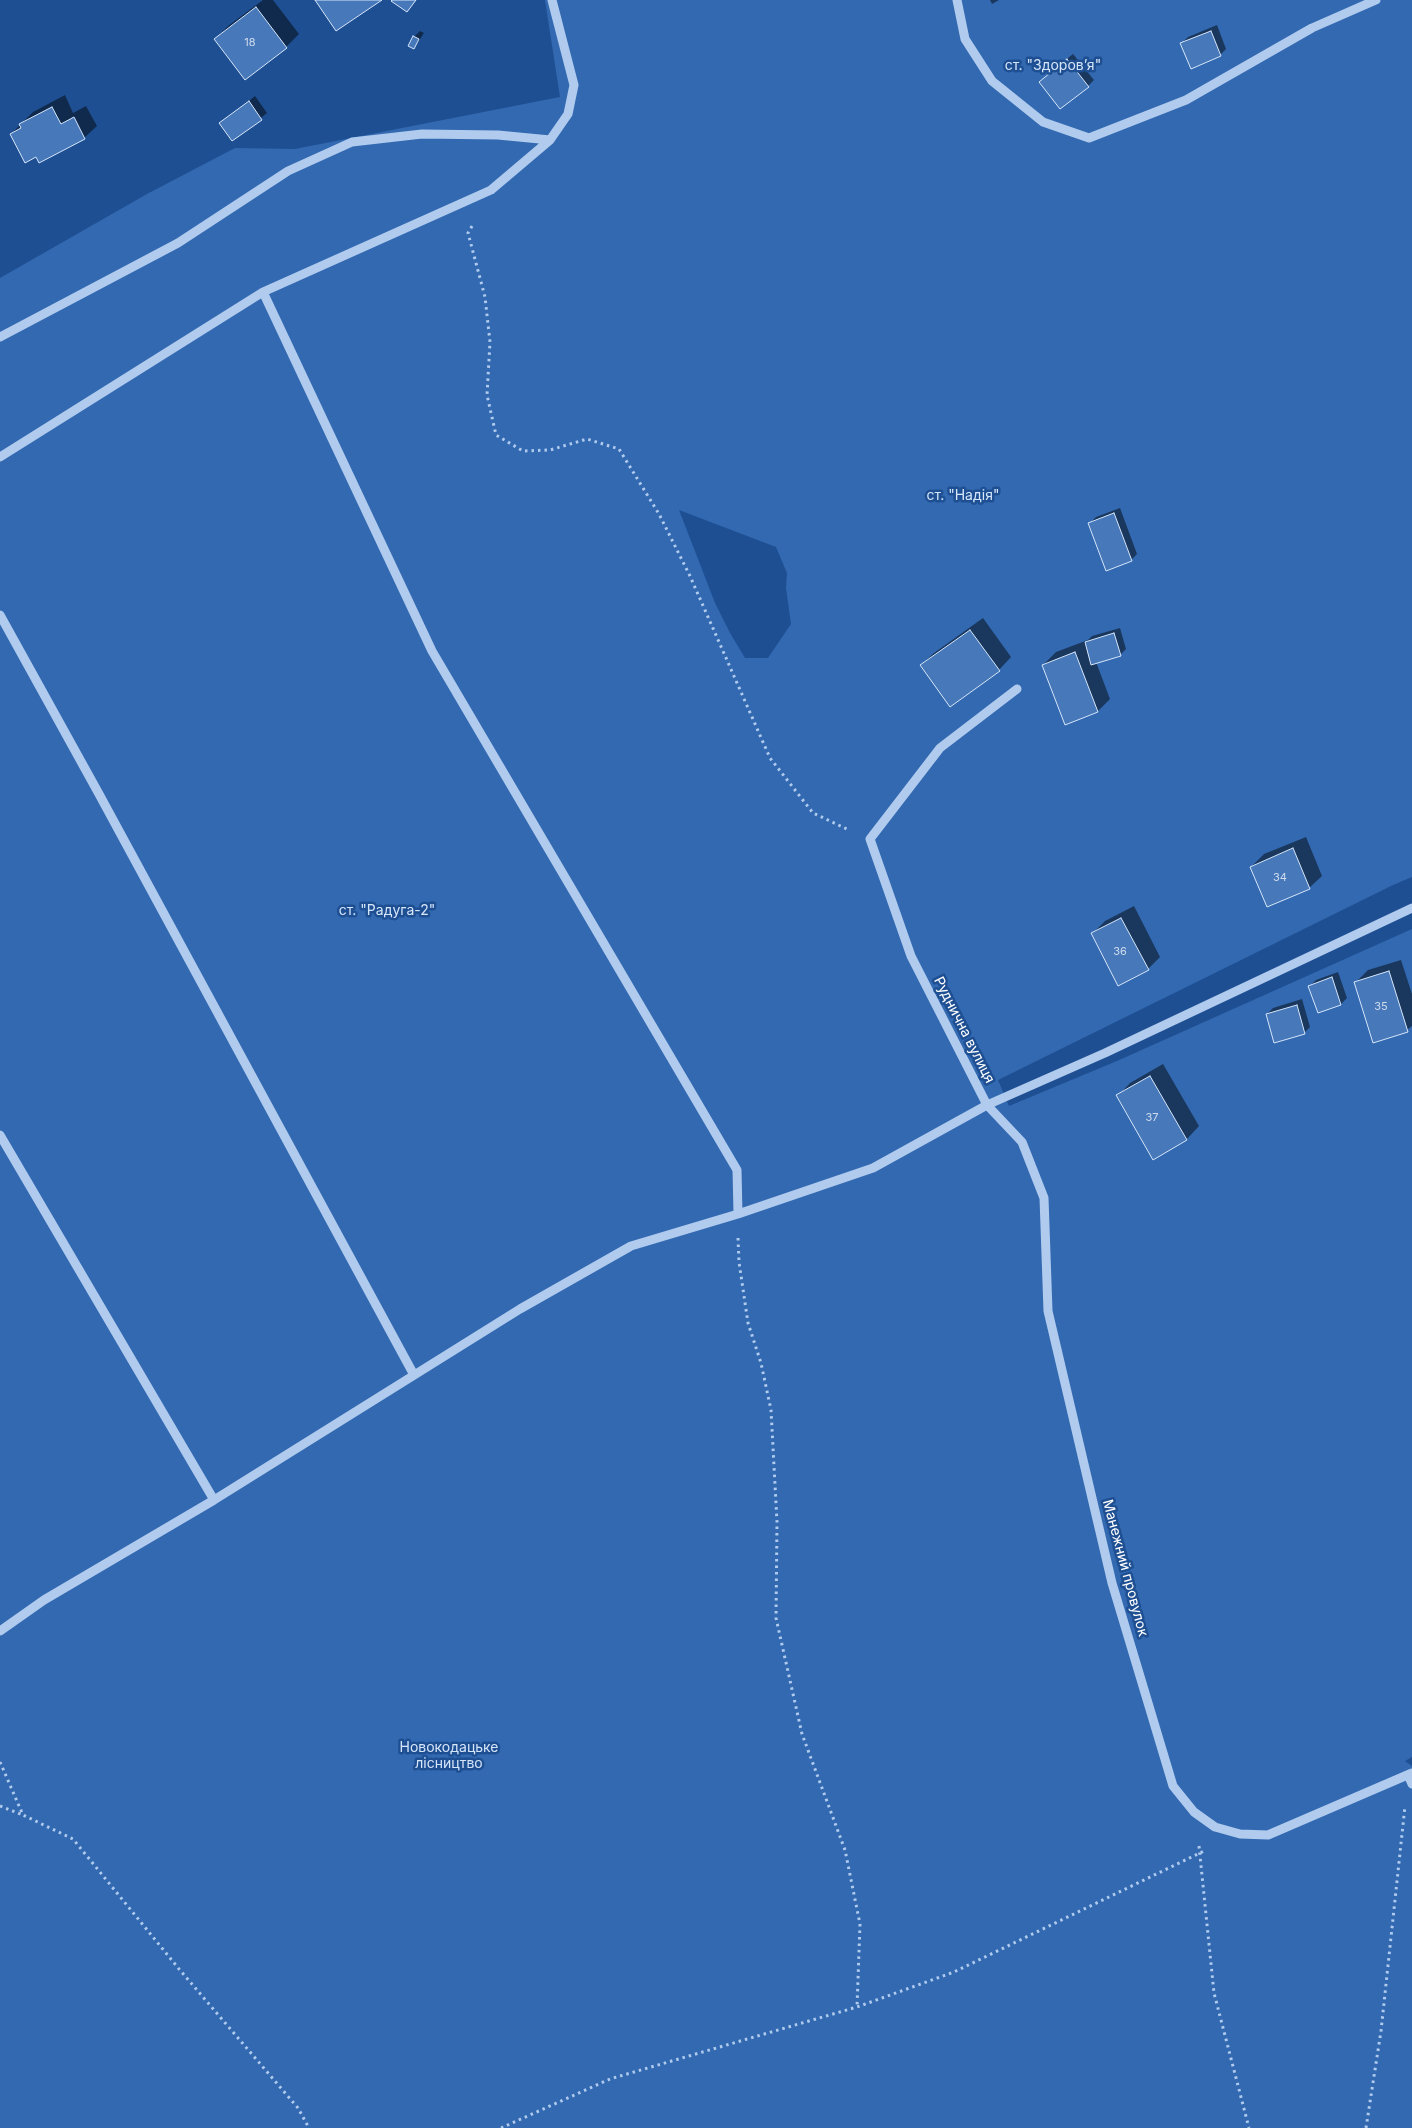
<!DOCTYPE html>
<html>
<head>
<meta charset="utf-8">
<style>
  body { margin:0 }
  canvas { display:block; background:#1e4f93 }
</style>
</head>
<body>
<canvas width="1412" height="2128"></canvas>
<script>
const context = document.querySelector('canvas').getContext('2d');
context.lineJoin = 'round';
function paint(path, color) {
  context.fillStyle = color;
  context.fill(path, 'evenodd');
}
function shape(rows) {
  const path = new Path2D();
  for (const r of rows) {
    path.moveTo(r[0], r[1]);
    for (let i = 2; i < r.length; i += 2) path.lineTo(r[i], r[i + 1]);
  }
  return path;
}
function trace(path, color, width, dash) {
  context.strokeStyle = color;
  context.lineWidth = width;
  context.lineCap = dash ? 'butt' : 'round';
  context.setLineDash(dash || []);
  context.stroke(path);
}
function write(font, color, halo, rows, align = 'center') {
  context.font = font + ' Inter,sans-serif';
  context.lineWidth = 5;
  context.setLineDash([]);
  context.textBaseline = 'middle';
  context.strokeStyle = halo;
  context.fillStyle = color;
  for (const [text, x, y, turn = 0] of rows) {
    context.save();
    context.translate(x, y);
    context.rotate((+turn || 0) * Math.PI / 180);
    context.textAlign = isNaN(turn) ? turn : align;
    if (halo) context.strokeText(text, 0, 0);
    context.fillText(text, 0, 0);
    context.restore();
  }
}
const green = shape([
  [545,0,1412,0,1412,877,1393,885,998,1080,1009,1106,1117,1061,1412,929,1412,1757,1405,1761,1412,1766,1412,2128,0,2128,0,278,147,194,235,148,295,149,560,97],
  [679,510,776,547,787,573,786,588,791,624,768,658,745,658,730,633,715,603]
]);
const shadow = shape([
  [263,0,273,0,299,34,286,47,245,78,215,39,228,26],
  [990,0,999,0,992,4],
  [1217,25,1226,49,1220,55,1182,43,1188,37],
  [420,31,424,33,414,48,414,37],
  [1073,54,1094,80,1088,86,1046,76],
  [65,95,73,113,86,106,97,126,84,138,36,155,11,134,33,112],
  [255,96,267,113,233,140,221,123],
  [1120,508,1137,554,1131,560,1090,523,1096,517],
  [983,618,1011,657,999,670,921,665,934,653],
  [1120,628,1126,649,1120,655,1096,662,1110,699,1098,711,1043,665,1056,652,1088,640,1092,636],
  [1306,837,1322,876,1309,888,1251,867,1264,854],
  [1134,906,1160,957,1148,969,1092,934,1105,921],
  [1401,960,1412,994,1412,1026,1407,1030,1356,982,1368,970],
  [1338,972,1347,998,1341,1004,1319,1012,1310,986,1316,980],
  [1302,999,1310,1027,1304,1033,1267,1014,1273,1008],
  [1163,1064,1199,1126,1187,1139,1154,1158,1118,1096,1130,1083]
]);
const building = shape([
  [315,0,382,0,336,31,315,0],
  [392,0,416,0,407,12,391,1,392,0],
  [256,7,287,48,245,80,214,39,256,7],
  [1211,31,1221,56,1191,69,1180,43,1211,31],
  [413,36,419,39,414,49,408,46,413,36],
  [1067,59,1089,87,1060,109,1039,82,1067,59],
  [249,101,262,120,232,141,219,123,249,101],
  [52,107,61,124,74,117,85,139,39,163,36,157,25,163,10,134,21,128,19,124,52,107],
  [1114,513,1132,561,1106,571,1088,523,1114,513],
  [970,630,1000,671,950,707,920,665,970,630],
  [1114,633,1121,656,1091,665,1085,642,1114,633],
  [1075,652,1098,712,1065,725,1042,665,1075,652],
  [1293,848,1310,889,1267,907,1250,867,1293,848],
  [1121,918,1149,970,1118,986,1091,933,1121,918],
  [1389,971,1408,1032,1373,1043,1354,982,1389,971],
  [1332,977,1341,1005,1318,1013,1308,986,1332,977],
  [1297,1005,1305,1034,1274,1043,1266,1014,1297,1005],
  [1150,1076,1187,1140,1153,1160,1116,1095,1150,1076]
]);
const path = shape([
  [472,226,468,233,485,297,490,342,487,395,496,435,523,451,550,450,587,439,619,449,659,514,690,576,770,758,813,813,849,830],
  [738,1238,739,1262,748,1323,761,1363,771,1410,777,1522,776,1618,802,1734,845,1850,860,1924,857,2007],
  [0,1762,23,1815,73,1839,179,1969,298,2108,309,2128],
  [0,1806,23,1815],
  [1199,1846,1214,1993,1249,2128],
  [501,2128,610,2079,857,2007,954,1972,1206,1850],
  [1366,2128,1381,2031,1405,1806]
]);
const minor = shape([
  [957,0,965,39,992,81,1043,122,1089,138,1186,100,1312,28,1376,0],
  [263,292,432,651,737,1170,738,1214],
  [0,337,178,243,288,171,352,142,422,134,498,135,550,140],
  [0,457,263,292,491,190,550,140,568,114,574,85,552,0],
  [0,615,99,794,414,1375],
  [1017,689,940,748,870,839,911,956,987,1105,1105,1053,1412,908],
  [0,1135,214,1500],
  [0,1631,44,1600,214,1500,520,1309,631,1246,738,1214,873,1168,987,1105,1022,1142,1044,1198,1048,1311,1112,1583,1173,1786,1194,1812,1215,1827,1240,1834,1268,1835,1412,1773],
  [1408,1775,1412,1784]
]);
const numberNames = [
  ["18",250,43],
  ["34",1280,878],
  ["36",1120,952],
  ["35",1381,1007],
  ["37",1152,1118]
];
const parkNames = [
  ["ст. \"Здоров’я\"",1053,66],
  ["ст. \"Надія\"",963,496],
  ["ст. \"Радуга-2\"",387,911],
  ["Новокодацьке",449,1748],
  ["лісництво",449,1764]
];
const streetNames = [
  ["Руднична вулиця",964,1030,63],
  ["Манежний провулок",1125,1568,75]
];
paint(green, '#3269b1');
paint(shadow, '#0007');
paint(building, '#4778ba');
trace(building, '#d6e6fa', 1);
trace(path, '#b0cbee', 3, [2.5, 4]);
trace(minor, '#b0cbee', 9);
write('11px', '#d1ddee', null, numberNames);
write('14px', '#d6e6fa', '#1e4f93', parkNames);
write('14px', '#fff', '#1e4f93', streetNames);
</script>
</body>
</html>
